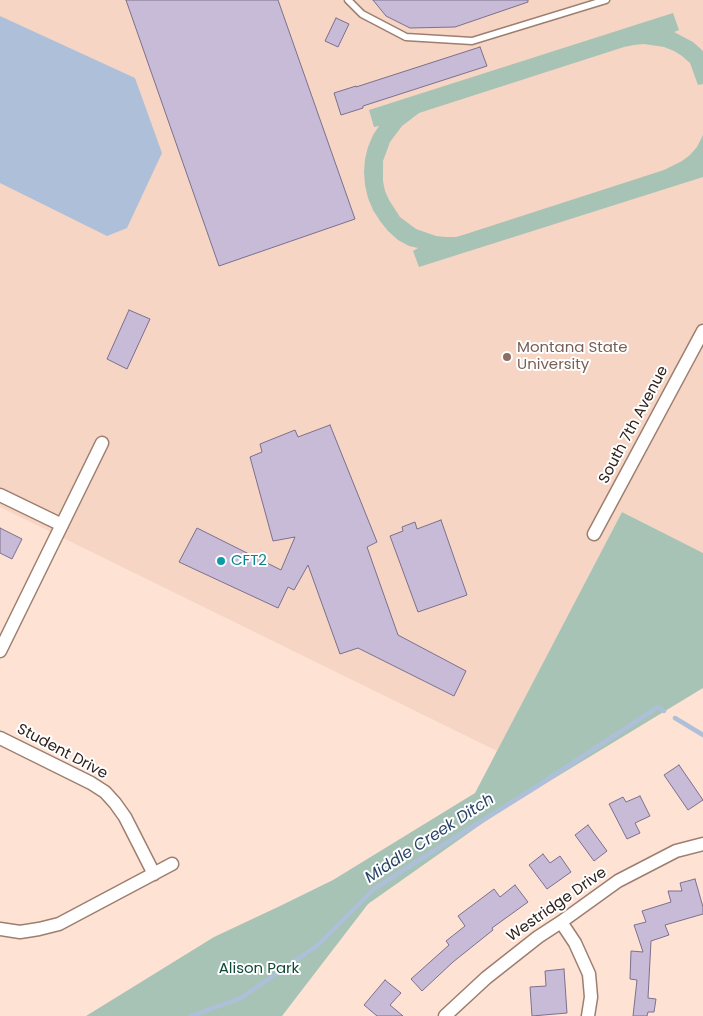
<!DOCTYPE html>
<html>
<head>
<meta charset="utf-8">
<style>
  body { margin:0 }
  canvas { display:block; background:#fee2d4 }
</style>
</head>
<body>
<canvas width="703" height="1016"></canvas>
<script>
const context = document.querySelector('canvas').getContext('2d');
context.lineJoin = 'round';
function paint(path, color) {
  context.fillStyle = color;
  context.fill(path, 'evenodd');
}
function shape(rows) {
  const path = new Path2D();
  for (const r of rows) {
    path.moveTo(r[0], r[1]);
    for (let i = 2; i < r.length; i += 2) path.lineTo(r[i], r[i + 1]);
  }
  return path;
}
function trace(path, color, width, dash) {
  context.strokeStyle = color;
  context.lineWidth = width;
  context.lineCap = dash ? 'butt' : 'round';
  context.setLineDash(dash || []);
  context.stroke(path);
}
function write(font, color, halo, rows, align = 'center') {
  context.font = font + ' Poppins,sans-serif';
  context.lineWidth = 4;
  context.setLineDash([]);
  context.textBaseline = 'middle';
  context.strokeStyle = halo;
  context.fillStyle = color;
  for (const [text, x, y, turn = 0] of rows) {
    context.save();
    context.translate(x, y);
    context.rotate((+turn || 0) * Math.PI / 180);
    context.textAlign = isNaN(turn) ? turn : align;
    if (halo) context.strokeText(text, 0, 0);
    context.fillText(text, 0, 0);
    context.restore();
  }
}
const built = shape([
  [0,0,703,0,703,553,622,512,497,751,0,507]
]);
const green = shape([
  [673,13,679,30,674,32,693,42,703,51,703,84,698,85,690,63,682,56,674,51,664,47,644,44,634,45,624,47,419,113,402,126,390,142,383,161,383,181,385,191,389,200,400,217,416,229,436,236,446,237,456,237,466,234,664,170,682,161,690,155,697,147,703,135,703,177,419,267,413,251,418,248,409,246,398,240,388,231,380,221,373,210,368,198,365,185,364,172,365,159,368,147,373,135,379,126,374,127,369,110],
  [622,512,703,553,703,688,497,813,368,904,282,1016,86,1016,214,937,280,906,333,880,475,793]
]);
const water = shape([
  [0,16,135,78,162,153,127,228,107,236,0,183]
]);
const stream = shape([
  [675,718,703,735],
  [191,1016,241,998,318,945,373,890,416,862,536,787,658,707,664,711]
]);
const building = shape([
  [126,0,278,0,355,219,219,266,126,0],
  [373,0,528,0,528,2,455,27,410,28,386,16,373,0],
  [336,18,349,24,338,47,325,41,336,18],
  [480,47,487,66,363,106,363,108,341,115,334,93,356,86,356,87,480,47],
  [129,310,150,319,127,369,107,359,129,310],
  [330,425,377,542,367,547,398,635,466,671,454,696,358,648,340,654,308,565,294,590,288,587,278,608,179,562,197,528,281,570,295,537,273,541,250,457,262,452,260,444,295,430,298,437,330,425],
  [441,520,467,595,418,612,390,536,403,531,402,527,415,522,417,529,441,520],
  [0,528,22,539,12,559,0,553,0,528],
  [679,765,703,800,688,810,664,775,679,765],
  [640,796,650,816,635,823,640,833,627,839,609,804,623,797,626,802,640,796],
  [588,825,607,851,594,861,575,835,588,825],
  [543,854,550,863,560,856,571,872,547,889,529,865,543,854],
  [695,879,703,907,703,914,665,925,669,935,651,941,648,998,656,999,654,1012,648,1012,647,1016,633,1016,637,980,630,979,631,951,643,952,634,925,646,922,642,911,671,902,668,891,682,891,680,883,695,879],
  [515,885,528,902,492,928,493,930,453,962,422,991,411,979,449,945,446,941,465,926,458,916,494,889,500,897,515,885],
  [564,969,567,1013,532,1016,530,987,546,986,545,971,564,969],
  [385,980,401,993,390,1005,403,1016,377,1016,364,1005,385,980]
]);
const service = shape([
  [348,0,362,14,406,37,472,41,606,0]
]);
const minor = shape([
  [0,495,62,525],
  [594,534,703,331],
  [0,651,102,443],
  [0,738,91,783,105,792,115,803,125,817,154,874],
  [561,922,575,943,589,974,591,997,588,1016],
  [0,929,20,932,39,929,59,924,172,864],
  [445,1016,486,978,538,937,561,922,618,881,676,851,703,844]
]);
const markers = [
  [507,357,5,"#8d6e63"],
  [221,561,5,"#0f9aa8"]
];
const educationNames = [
  ["Montana State",517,348],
  ["University",517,365]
];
const streetNames = [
  ["South 7th Avenue",634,425,-62],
  ["Student Drive",62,752,28],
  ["Westridge Drive",557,905,-35]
];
const cultureNames = [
  ["CFT2",231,561]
];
const parkNames = [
  ["Alison Park",259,969]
];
const waterNames = [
  ["Middle Creek Ditch",430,839,-33]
];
paint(built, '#f6d5c4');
paint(green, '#a7c3b5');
paint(water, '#aec0d9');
trace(stream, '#aec0d9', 4.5);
paint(building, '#c7bbd7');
trace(building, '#7c708d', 1);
trace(service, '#9e7f6f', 9);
trace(minor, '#9e7f6f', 15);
trace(service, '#fff', 6);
trace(minor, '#fff', 12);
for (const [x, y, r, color] of markers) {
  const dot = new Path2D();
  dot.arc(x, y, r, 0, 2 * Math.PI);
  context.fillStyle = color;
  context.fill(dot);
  trace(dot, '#fff', 2);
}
write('15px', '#785e54', '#fff', educationNames, 'left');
write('15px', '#2f221c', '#fff', streetNames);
write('15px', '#0d838f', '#fff', cultureNames, 'left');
write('15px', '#0f4b36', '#fff', parkNames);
write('italic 16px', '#284266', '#fff', waterNames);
</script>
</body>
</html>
